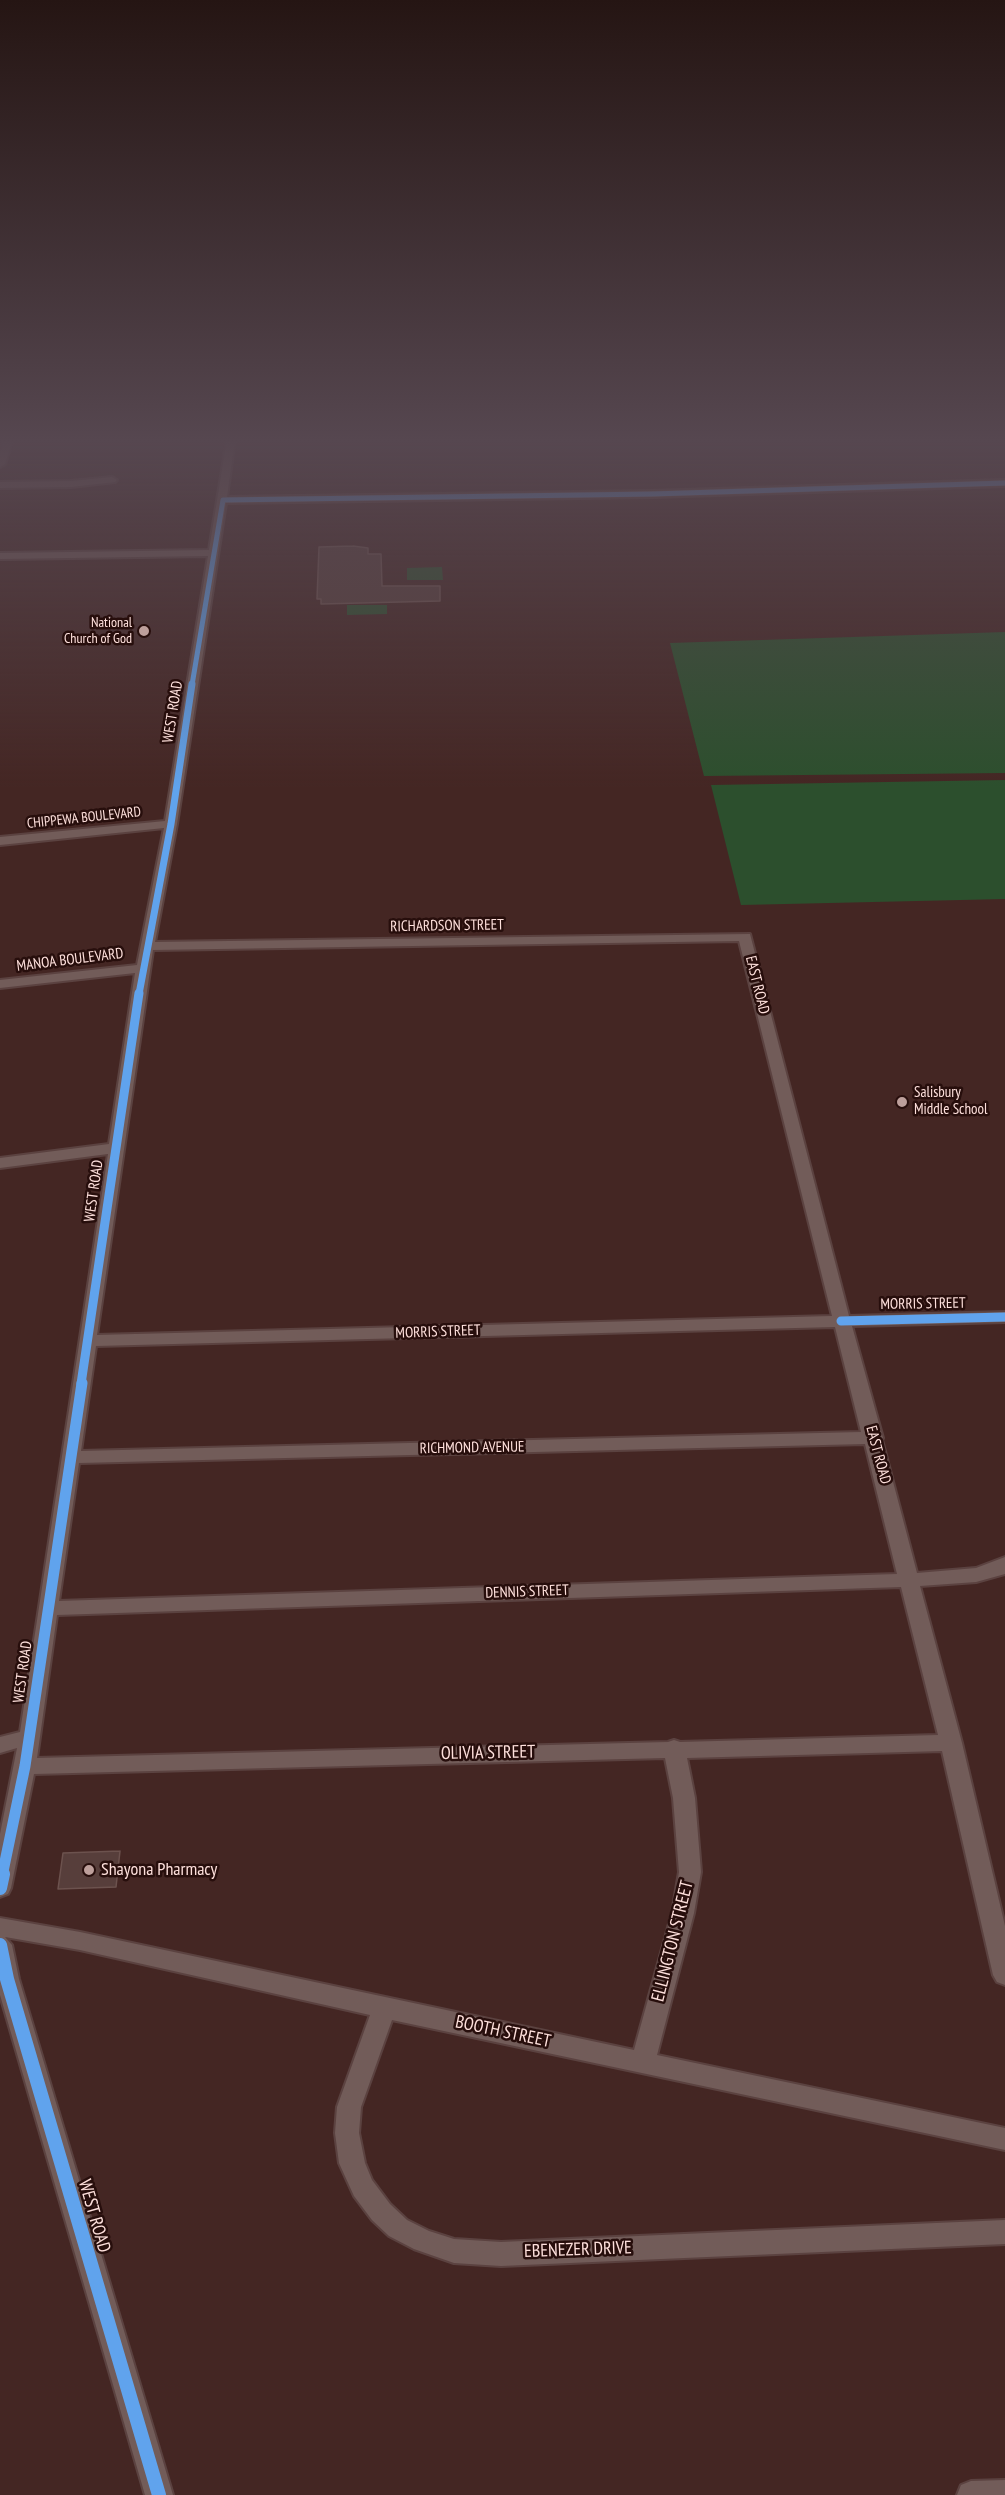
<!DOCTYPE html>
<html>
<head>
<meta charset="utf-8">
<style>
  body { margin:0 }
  canvas { display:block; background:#442623 }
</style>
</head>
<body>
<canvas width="1005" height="2495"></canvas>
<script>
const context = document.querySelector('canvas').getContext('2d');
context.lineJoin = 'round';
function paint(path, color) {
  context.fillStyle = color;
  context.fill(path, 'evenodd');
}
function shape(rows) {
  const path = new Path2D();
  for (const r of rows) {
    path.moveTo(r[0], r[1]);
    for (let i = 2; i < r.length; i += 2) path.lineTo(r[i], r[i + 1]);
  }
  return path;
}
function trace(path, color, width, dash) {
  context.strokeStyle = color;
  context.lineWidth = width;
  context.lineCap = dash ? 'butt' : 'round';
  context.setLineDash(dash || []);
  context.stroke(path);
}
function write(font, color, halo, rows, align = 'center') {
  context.font = font + ' "PT Sans Narrow",sans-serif';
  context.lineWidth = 5;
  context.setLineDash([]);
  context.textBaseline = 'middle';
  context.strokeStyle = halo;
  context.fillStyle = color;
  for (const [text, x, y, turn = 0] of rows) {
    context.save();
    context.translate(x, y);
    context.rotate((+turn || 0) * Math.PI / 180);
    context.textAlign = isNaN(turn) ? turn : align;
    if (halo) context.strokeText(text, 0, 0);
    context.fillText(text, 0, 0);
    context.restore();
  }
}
const green = shape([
  [442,567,443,580,407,580,407,568],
  [347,605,387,605,387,614,347,615],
  [1005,632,1005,773,704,776,670,643],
  [1005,780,1005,899,741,905,711,785]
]);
const building = shape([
  [353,546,368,548,368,554,381,554,382,586,440,586,440,601,321,604,321,599,317,599,319,547,353,546],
  [120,1851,116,1887,58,1889,63,1853,120,1851]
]);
const street = shape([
  [5,439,13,439,5,464,0,467,0,452,5,439],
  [227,439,235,439,227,497,652,491,1005,480,1005,486,652,497,226,503,177,824,155,942,750,934,849,1316,1005,1312,1005,1322,852,1326,883,1438,882,1440,917,1573,976,1568,1005,1557,1005,1574,976,1582,920,1586,962,1743,1005,1926,1005,1985,997,1982,993,1975,942,1751,687,1758,695,1798,701,1872,694,1913,657,2055,1005,2128,1005,2150,392,2020,361,2107,359,2133,365,2163,372,2180,390,2204,407,2220,429,2231,454,2239,501,2242,1005,2220,1005,2244,501,2266,454,2263,414,2249,389,2236,372,2220,354,2196,339,2163,335,2133,337,2107,370,2015,80,1950,5,1937,12,1945,19,1979,173,2495,145,2495,0,1995,0,1918,80,1932,634,2050,672,1913,679,1872,673,1798,665,1758,34,1774,11,1888,8,1894,0,1897,0,1834,17,1748,0,1753,0,1737,20,1732,108,1154,0,1168,0,1158,109,1144,135,973,0,988,0,980,137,965,164,828,0,845,0,837,165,821,208,556,0,559,0,553,209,550,227,439],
  [739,941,832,1316,97,1335,153,950,739,941],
  [835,1327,861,1432,81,1451,96,1346,835,1327],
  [865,1444,897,1574,59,1601,79,1463,865,1444],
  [901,1587,938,1735,680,1742,674,1740,668,1742,37,1758,57,1615,901,1587],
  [112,477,117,480,115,482,71,487,0,488,0,482,71,481,112,477],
  [1005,2480,1005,2495,957,2495,961,2485,971,2481,1005,2480]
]);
const cyclewayFar4 = shape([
  [192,685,223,500,652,494,1005,483]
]);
const cyclewayFar3 = shape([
  [139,994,171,824,192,684]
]);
const cyclewayFar2 = shape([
  [841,1321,1005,1317],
  [81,1384,139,993]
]);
const cyclewayFar1 = shape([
  [2,1876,25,1766,82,1383]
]);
const cycleway = shape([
  [0,1888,3,1874],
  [0,1945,7,1979,159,2495]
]);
const markers = [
  [144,631,6,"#bd9f9b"],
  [902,1102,6,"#bd9f9b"],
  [89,1870,6,"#bd9f9b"]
];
const farPoinames = [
  ["National",132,623],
  ["Church of God",132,639]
];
const farStreetnames = [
  ["CHIPPEWA BOULEVARD",84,818,-6]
];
const streetNames = [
  ["WEST ROAD",173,712,-81],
  ["RICHARDSON STREET",447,926,-1],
  ["MANOA BOULEVARD",70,960,-7],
  ["EAST ROAD",757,985,76],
  ["WEST ROAD",94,1191,-82],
  ["MORRIS STREET",923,1304,-1],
  ["MORRIS STREET",438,1332,-2],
  ["RICHMOND AVENUE",472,1448,-1],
  ["EAST ROAD",878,1455,75],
  ["DENNIS STREET",527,1592,-2],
  ["WEST ROAD",23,1672,-82]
];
const poiNames = [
  ["Salisbury",914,1093],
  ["Middle School",914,1110]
];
const nearStreetnames = [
  ["OLIVIA STREET",488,1753,-1],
  ["ELLINGTON STREET",673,1941,-76],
  ["BOOTH STREET",503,2032,12],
  ["WEST ROAD",94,2216,74],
  ["EBENEZER DRIVE",578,2250,-2]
];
const nearPoinames = [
  ["Shayona Pharmacy",101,1870]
];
paint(green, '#2c4f2d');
paint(building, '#573e3b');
trace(building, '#6c524e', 1.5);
trace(street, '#5b4240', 4);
paint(street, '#725c59');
trace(cyclewayFar4, '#60a3ed', 5);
trace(cyclewayFar3, '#60a3ed', 7);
trace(cyclewayFar2, '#60a3ed', 9);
trace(cyclewayFar1, '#60a3ed', 11);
trace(cycleway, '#60a3ed', 14);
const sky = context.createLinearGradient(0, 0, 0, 788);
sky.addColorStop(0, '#251513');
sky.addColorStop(0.56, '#564750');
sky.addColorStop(1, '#56475000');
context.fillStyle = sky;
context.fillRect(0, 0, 1005, 788);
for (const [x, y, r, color] of markers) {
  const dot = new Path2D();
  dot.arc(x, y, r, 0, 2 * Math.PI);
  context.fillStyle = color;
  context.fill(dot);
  trace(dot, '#270e0c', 2);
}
write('14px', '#fee0dc', '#270e0c', farPoinames, 'right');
write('14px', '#fee0dc', '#270e0c', farStreetnames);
write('15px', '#fee0dc', '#270e0c', streetNames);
write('15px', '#fee0dc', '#270e0c', poiNames, 'left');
write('18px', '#fee0dc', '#270e0c', nearStreetnames);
write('18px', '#fee0dc', '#270e0c', nearPoinames, 'left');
</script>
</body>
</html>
